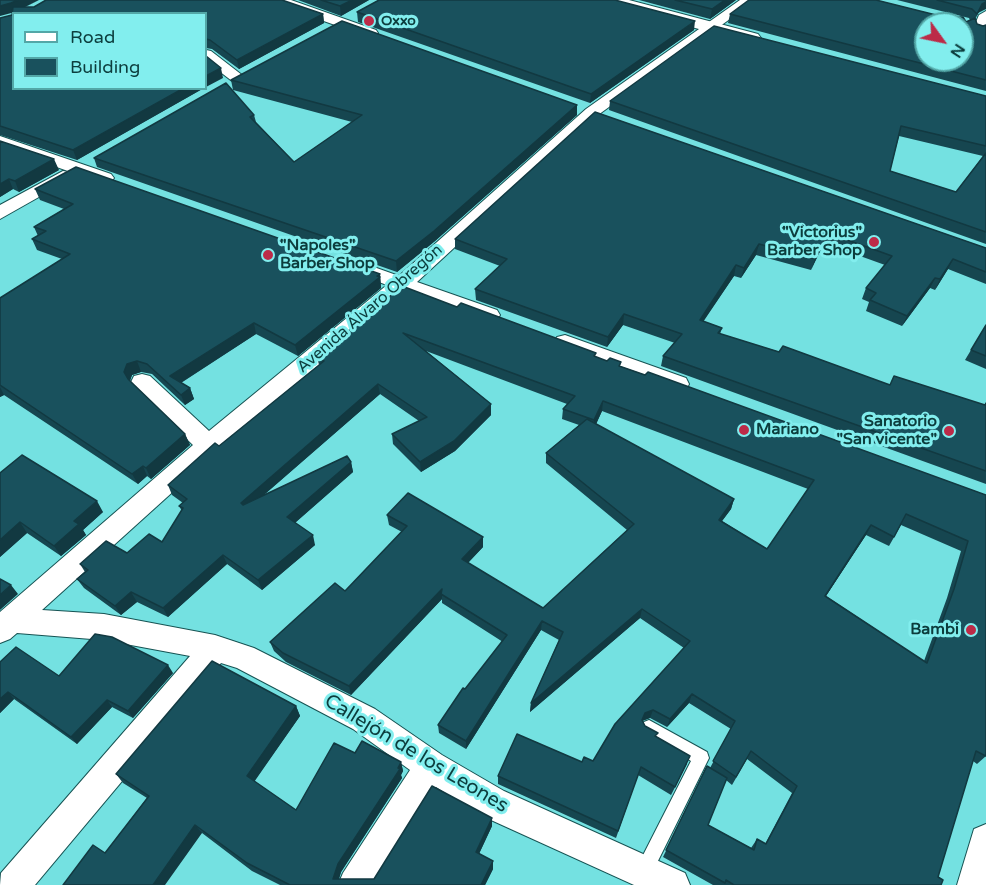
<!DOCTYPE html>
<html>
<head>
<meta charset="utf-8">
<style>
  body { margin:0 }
  #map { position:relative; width:986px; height:885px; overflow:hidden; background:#74e1e1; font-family:"Varela Round",sans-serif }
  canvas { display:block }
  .legend { position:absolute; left:12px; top:12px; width:195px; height:78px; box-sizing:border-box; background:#82eeee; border:2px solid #53a7a7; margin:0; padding:8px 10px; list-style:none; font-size:18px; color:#0c3d3d }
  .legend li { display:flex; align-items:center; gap:12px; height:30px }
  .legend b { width:30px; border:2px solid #53a7a7 }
  .north { position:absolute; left:914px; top:12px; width:60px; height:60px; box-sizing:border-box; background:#82eeee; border:2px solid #53a7a7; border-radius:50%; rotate:123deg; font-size:16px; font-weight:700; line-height:24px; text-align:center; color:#0c3d3d }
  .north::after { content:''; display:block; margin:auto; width:21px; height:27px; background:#bc2b48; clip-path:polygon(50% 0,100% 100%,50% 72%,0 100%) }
</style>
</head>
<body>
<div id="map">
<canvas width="986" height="885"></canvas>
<ul class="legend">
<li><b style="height:8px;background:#fff"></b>Road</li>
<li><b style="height:16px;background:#19515d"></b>Building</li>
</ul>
<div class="north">N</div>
</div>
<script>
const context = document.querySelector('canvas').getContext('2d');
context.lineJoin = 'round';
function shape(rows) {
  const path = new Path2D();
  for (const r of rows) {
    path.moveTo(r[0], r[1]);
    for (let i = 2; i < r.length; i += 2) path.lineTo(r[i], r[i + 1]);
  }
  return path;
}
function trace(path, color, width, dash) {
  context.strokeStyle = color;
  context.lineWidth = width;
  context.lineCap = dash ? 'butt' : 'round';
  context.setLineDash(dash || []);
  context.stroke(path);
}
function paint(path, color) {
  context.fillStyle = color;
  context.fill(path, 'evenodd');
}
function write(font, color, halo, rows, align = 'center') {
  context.font = font + ' "Varela Round",sans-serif';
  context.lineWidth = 6;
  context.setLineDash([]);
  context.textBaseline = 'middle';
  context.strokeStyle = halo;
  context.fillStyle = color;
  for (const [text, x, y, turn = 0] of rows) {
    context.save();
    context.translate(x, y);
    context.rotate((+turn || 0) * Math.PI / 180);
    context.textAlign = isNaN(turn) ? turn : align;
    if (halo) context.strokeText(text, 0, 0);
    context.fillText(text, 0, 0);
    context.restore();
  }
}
const service = shape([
  [649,720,707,752,709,758,650,877,644,880,638,877,635,871,691,761,644,732,641,727,644,722,649,720]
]);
const minor = shape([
  [271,0,291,0,376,30,378,33,376,36,366,36,273,3,271,0],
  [740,0,756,0,598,115,417,282,497,310,500,315,497,320,490,322,483,320,405,292,218,451,42,610,104,614,215,635,254,648,375,709,442,755,504,791,685,873,690,885,634,885,480,815,436,787,375,885,338,885,343,873,410,770,353,729,237,668,221,663,35,885,0,885,1,873,190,656,104,640,17,633,10,639,0,643,0,612,193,445,134,388,131,382,134,376,142,374,150,376,209,431,387,285,343,269,340,265,343,261,350,259,357,261,399,276,586,109,740,0],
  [986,11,986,31,980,33,975,32,973,29,979,15,986,11],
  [206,50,211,51,242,75,245,78,242,81,232,81,206,61,206,50],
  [0,136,111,174,114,178,111,182,105,183,99,182,0,147,0,136],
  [63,171,69,172,72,176,69,180,0,219,0,205,63,171],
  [565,335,686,378,689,384,686,390,678,392,557,347,554,342,557,337,565,335],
  [986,824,986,885,957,885,974,829,986,824]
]);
const tertiary = shape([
  [602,0,629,0,758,34,761,38,758,42,752,43,604,4,602,0]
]);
const wall = shape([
  [39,0,25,7,323,14,324,23,239,69,212,49,206,48,206,14,14,14,204,88,77,160,0,135,0,18,12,15,12,13],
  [298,0,369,0,341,16],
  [639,0,736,0,710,19],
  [897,0,986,0,975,19,977,24,983,26,986,25,986,91,728,23,730,14,966,22,970,20,969,18],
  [357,12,694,30,590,103,358,22],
  [231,80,577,105,577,115,435,241,397,272,97,167,94,158,254,115,256,122,294,162,352,122,233,90],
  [986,96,986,244,609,110,610,101],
  [899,136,983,156,956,192,890,171],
  [595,112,986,248,986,284,948,269,935,290,930,288,902,326,866,311,869,302,862,299,866,288,885,265,824,243,811,270,756,255,741,278,734,276,703,321,722,328,720,334,890,385,985,405,986,403,986,484,661,366,663,356,675,343,623,325,607,347,476,300,475,289,500,266,455,249,455,239],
  [0,141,59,170,19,192,13,189,0,197],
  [35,189,380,274,381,288,298,356,256,334,181,383,190,388,194,399,185,405,152,374,141,372,132,375,130,381,185,434,190,445,151,479,147,476,138,484,4,395,0,397,0,298,62,259,37,250,32,239,38,236,34,227,64,209,40,200],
  [457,307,607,361,621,362,620,366,986,495,986,756,977,764,973,761,938,877,941,885,713,885,663,857,707,766,710,768,731,729,689,703,667,727,650,718,642,721,645,726,687,764,671,795,638,775,616,838,498,784,498,776,593,761,684,648,640,618,530,712,531,703,559,640,541,630,466,749,439,733,438,725,503,642,442,603,442,599,351,695,286,662,274,651,270,642,345,591,402,532,389,525,387,515,483,547,468,563,543,608,627,530,546,463,546,453,579,425,562,419,563,409,567,404,426,351,491,404,491,415,455,451,421,472,393,444,392,434,419,421,380,394,264,495,351,462,353,472,295,523,315,545,262,590,227,564,168,617,137,602,121,615,84,588,77,579,85,572,80,564,127,553,162,542,182,511,179,506,183,503,172,495,168,485,219,446,319,365,317,357],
  [602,411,808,489,767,549,722,521,731,509,734,499,596,424],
  [901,525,961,551,947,598,924,661,826,596,866,535,889,546],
  [747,759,792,793,765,844,757,839,751,848,708,825,726,780,732,785],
  [986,325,986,369,965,360],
  [0,473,103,512,83,530,86,535,61,556,27,533,0,557],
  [0,662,59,676,173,673,133,718,112,707,77,744,14,699,0,713],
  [296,706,300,716,254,781,296,810,355,753,401,762,403,771,401,775,402,778,341,872,339,879,374,879,492,818,492,826,479,854,493,861,493,869,485,885,280,885,252,871,202,833,105,853,147,798,123,783,116,774]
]);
const shadedWall = shape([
  [18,0,39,0,15,12,0,16,0,6],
  [352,0,369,0,341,16,340,6],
  [725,0,736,0,710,19,712,9],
  [986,2,986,9,978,13,973,23,982,4],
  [323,14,324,23,239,69,237,60],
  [695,21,694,30,590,103,591,94],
  [221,68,223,78,206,87,206,76],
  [184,88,204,88,77,160,73,150],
  [577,105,577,115,435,241,397,272,396,261],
  [54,159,59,170,19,192,15,181],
  [9,179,13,189,0,197,0,184],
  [828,233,824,243,811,270,815,259],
  [759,244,756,255,741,278,744,268],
  [953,259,948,269,935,290,940,279],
  [736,265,734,276,697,331,700,320],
  [380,274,381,288,298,356,295,345],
  [935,278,930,288,902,326,907,316],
  [624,314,623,325,607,347,608,337],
  [254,323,256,334,174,387,170,376],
  [137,361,141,372,132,375,129,383,124,372,127,364],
  [378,384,380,394,244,512,241,503],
  [0,387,4,395,0,397],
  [190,388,194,399,185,405,181,395],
  [603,401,602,411,593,431,594,420],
  [491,404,491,415,455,451,421,472,420,462],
  [185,434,190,445,151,479,146,468],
  [351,462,353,472,290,527,287,517],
  [143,466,147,476,138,484,132,474],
  [734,499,731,509,716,529,719,520],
  [97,501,103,512,83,530,86,535,61,556,54,546,74,521],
  [20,522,27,533,0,557,0,540],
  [871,525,866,535,820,605,825,596],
  [313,535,315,545,262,590,258,580],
  [483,537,483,547,462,569,462,559],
  [223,555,227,564,168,617,163,608],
  [11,585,18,594,0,610,0,595],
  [442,589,442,599,351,695,349,686],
  [131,592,137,602,121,615,115,606],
  [642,609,640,618,530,712,531,703],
  [542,621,541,630,466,749,466,741],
  [168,665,173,673,133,718,128,711],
  [8,692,14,699,0,713,0,699],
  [692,694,689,703,667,727,670,719],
  [107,700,112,707,77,744,71,737],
  [296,706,300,716,252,785,247,776],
  [653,710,650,718,642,721,639,728,645,713],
  [401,762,403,771,401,775,402,778,341,872,337,885,333,879,338,864],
  [492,818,492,826,476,860,476,852],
  [195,825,202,833,165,885,153,885],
  [493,861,493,869,485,885,481,885]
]);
const building = shape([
  [0,0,18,0,11,3,0,6,0,0],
  [46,0,282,0,323,14,237,60,210,40,206,39,206,14,14,14,14,88,184,88,73,150,0,126,0,18,12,15,13,7,34,7,46,0],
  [321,0,352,0,340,6,321,0],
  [379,0,615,0,695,21,591,94,357,12,379,0],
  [675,0,725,0,712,9,675,0],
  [749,0,876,0,944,17,963,17,966,22,975,18,977,24,983,26,986,25,986,80,730,14,749,0],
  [926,24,962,24,962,60,926,60,926,24],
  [937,0,986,0,986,2,982,4,977,14,972,9,937,0],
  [342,21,577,105,434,231,396,261,94,158,226,83,254,115,250,117,294,162,362,115,231,80,342,21],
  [714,26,986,96,986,146,901,126,890,171,956,192,986,153,986,232,610,101,714,26],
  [206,56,221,68,206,76,206,56],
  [595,112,986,248,986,272,953,259,940,279,935,278,907,316,870,300,876,293,866,288,892,256,828,233,815,259,759,244,744,268,736,265,700,320,722,328,718,333,779,352,783,346,890,385,894,376,985,405,986,403,986,471,663,356,682,334,624,314,608,337,475,289,507,259,455,239,595,112],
  [0,141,54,159,15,181,9,179,0,184,0,141],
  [76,167,380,274,377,276,380,277,295,345,254,323,170,376,190,388,181,395,147,364,137,361,127,364,124,372,128,379,185,434,146,468,143,466,132,474,0,385,0,298,70,254,32,239,46,231,34,227,73,204,35,189,76,167],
  [402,286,457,307,461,303,596,353,594,356,607,361,610,358,621,362,619,366,645,375,648,372,986,495,986,756,976,751,938,877,943,880,941,885,734,885,726,880,725,883,666,850,707,766,727,778,708,825,754,850,757,839,766,844,797,786,751,751,736,777,713,761,735,721,692,694,670,719,653,710,645,713,642,720,645,726,658,733,655,736,690,756,675,787,641,767,618,831,498,776,517,734,582,762,584,757,593,761,615,724,690,641,642,609,531,703,563,632,542,621,466,741,438,725,463,688,465,689,507,635,441,594,442,589,349,686,283,653,270,642,335,583,345,591,407,526,387,515,408,493,483,537,462,559,543,608,634,524,546,453,587,419,734,499,719,520,767,549,814,480,603,401,594,420,563,409,575,396,403,333,491,404,454,441,420,462,392,434,427,417,378,384,241,503,243,505,347,456,351,462,287,517,313,535,258,580,223,555,163,608,131,592,115,606,77,579,88,570,80,564,106,541,127,553,149,534,162,542,183,508,179,506,187,499,168,485,215,443,219,446,324,361,317,357,402,286],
  [906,514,968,541,954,589,927,663,825,596,871,525,894,537,906,514],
  [986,325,986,356,971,350,986,325],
  [22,455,97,501,74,521,79,524,54,546,20,522,0,540,0,473,22,455],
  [0,579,11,585,0,595,0,579],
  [95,634,112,637,168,665,128,711,107,700,71,737,8,692,0,699,0,662,16,647,59,676,95,634],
  [212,661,296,706,247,776,296,810,334,743,355,753,362,741,401,762,398,768,400,769,338,864,333,879,374,879,432,786,492,818,476,852,493,861,481,885,290,885,247,863,195,825,153,885,63,885,93,845,105,853,149,796,116,774,212,661]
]);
const markers = [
  [369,21,6,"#bc2b48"],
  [874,242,6,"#bc2b48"],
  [268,255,6,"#bc2b48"],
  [744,430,6,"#bc2b48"],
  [949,431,6,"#bc2b48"],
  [971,630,6,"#bc2b48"]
];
const farPoinames = [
  ["Oxxo",381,21]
];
const poiNames = [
  ["\"Victorius\"",862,233],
  ["Barber Shop",862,251],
  ["\"Napoles\"",280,246,"left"],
  ["Barber Shop",280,264,"left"],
  ["Sanatorio",937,422],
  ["\"San vicente\"",937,440],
  ["Mariano",756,430,"left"],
  ["Bambi",959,630]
];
const streetNames = [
  ["Avenida Álvaro Obregón",370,309,-41]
];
const nearStreetnames = [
  ["Callejón de los Leones",416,754,31]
];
trace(service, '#165353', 2);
trace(minor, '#165353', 2);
trace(tertiary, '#165353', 2);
paint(service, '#fff');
paint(minor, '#fff');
paint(tertiary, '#fff');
paint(wall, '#164650');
paint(shadedWall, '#123941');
paint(building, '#19515d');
trace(building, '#123941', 1.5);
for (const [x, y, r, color] of markers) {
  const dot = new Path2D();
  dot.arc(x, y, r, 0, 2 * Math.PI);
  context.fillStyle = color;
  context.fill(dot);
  trace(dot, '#82eeee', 2);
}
write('bold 14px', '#0c3d3d', '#82eeee', farPoinames, 'left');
write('bold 16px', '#0c3d3d', '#82eeee', poiNames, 'right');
write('16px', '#0c3d3d', '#82eeee', streetNames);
write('20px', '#0c3d3d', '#82eeee', nearStreetnames);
</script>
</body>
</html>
